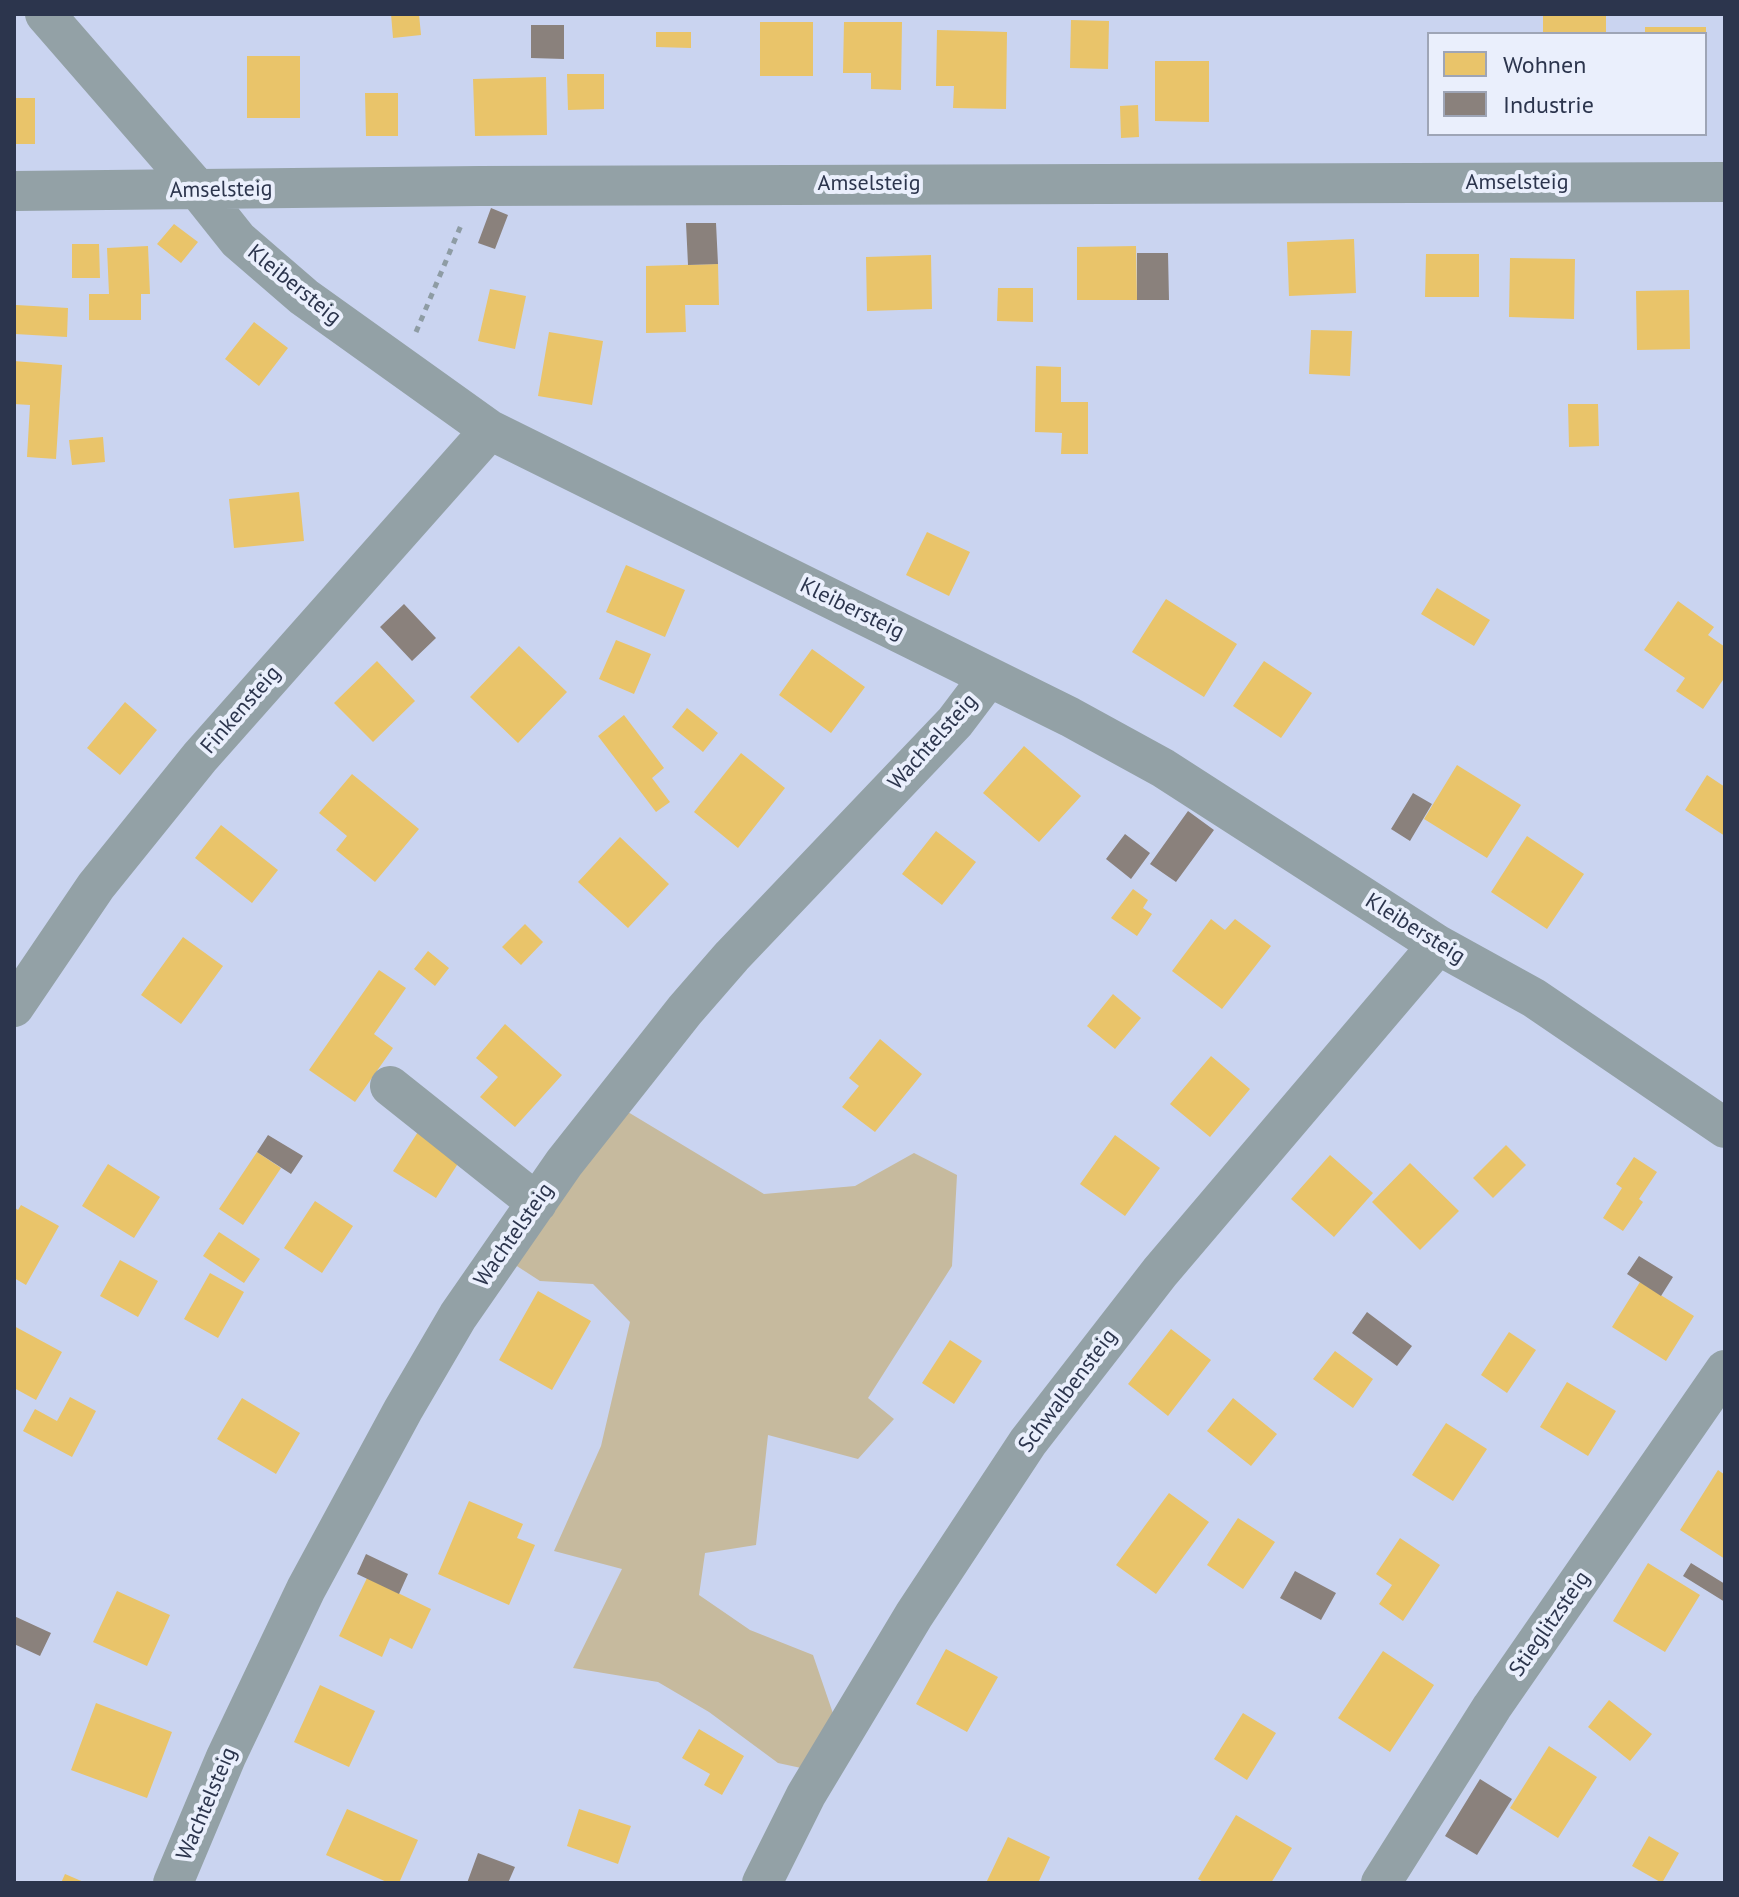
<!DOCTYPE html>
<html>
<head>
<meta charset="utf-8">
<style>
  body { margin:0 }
  #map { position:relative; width:1739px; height:1897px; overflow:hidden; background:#cad4f0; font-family:"PT Sans",sans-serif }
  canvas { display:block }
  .frame { position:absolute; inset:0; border:16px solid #2c354d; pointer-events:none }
  .legend { position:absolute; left:1427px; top:32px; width:280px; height:104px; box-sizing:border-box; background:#eaeffc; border:2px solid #9ea5b6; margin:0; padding:10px 14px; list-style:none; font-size:24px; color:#2c354d }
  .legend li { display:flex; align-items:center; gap:16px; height:40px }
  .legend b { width:40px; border:2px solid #9ea5b6 }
</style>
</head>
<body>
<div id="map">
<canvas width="1739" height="1897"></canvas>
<div class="frame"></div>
<ul class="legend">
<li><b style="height:22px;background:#e9c46a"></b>Wohnen</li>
<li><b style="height:22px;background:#8a817c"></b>Industrie</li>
</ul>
</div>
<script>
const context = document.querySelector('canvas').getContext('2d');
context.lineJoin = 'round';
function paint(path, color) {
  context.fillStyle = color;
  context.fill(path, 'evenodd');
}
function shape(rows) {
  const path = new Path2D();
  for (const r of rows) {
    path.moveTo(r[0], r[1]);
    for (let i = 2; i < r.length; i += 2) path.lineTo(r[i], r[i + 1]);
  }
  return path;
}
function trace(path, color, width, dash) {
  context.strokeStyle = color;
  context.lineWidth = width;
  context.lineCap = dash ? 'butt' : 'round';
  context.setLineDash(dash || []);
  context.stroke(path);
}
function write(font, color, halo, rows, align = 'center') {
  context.font = font + ' "PT Sans",sans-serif';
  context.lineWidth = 8;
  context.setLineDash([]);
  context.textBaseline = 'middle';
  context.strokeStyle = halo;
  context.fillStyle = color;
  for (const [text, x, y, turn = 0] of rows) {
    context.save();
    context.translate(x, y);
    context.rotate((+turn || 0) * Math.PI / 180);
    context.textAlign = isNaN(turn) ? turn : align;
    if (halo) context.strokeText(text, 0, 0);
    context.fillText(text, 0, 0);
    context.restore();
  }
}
const green = shape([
  [618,1106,764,1194,855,1186,914,1153,957,1175,952,1266,868,1398,894,1419,858,1459,768,1435,756,1545,705,1553,699,1595,750,1630,813,1655,839,1731,815,1771,778,1763,709,1712,658,1682,573,1668,622,1569,554,1551,601,1446,630,1322,593,1284,540,1281,506,1259]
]);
const homes = shape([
  [391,14,419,14,421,35,393,38],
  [1543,14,1606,14,1606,34,1543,34],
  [1071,20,1109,21,1108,69,1070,68],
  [760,22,813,22,813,76,760,76],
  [844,22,902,22,901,90,871,89,871,73,843,73],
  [1645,27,1706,27,1706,34,1645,34],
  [937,30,1007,32,1006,109,953,108,954,86,936,86],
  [656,32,691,32,691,48,656,47],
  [247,56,300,56,300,118,247,118],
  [1155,61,1209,61,1209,122,1155,121],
  [567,74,604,74,604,109,568,110],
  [546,77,547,135,475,136,473,79],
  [365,93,398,93,398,136,366,136],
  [14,98,35,98,35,144,14,144],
  [1138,105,1139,137,1121,138,1120,106],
  [174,224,198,242,181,263,157,244],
  [1354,239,1356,293,1289,296,1287,242],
  [72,244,99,244,100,278,72,278],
  [148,246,150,294,141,294,141,320,89,320,89,294,109,294,107,248],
  [1136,246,1137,300,1077,300,1077,247],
  [1426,254,1479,254,1479,297,1425,297],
  [931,255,932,309,867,311,866,257],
  [1510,258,1575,259,1574,319,1509,317],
  [718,264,719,305,685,305,686,332,646,333,646,266],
  [998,288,1033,288,1033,322,997,321],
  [490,289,526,296,515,349,478,341],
  [1689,290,1690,349,1637,350,1636,291],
  [16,305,68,308,67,337,15,334],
  [254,322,288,348,259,386,225,359],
  [1311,330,1352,331,1350,376,1309,374],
  [549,332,603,341,592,405,538,396],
  [14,361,62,365,56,459,27,457,30,405,14,404],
  [1036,366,1061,367,1061,402,1088,402,1088,454,1061,454,1062,433,1035,432],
  [1568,404,1598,404,1599,446,1569,447],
  [103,437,105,462,72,465,69,440],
  [299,492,304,541,234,548,229,499],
  [927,532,970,552,949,596,906,575],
  [626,565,685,590,665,637,606,612],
  [1437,588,1490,620,1474,646,1421,614],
  [1166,599,1237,644,1204,697,1132,652],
  [1678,601,1714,627,1708,635,1725,647,1725,677,1703,709,1676,691,1685,678,1644,650],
  [616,640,651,654,634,694,599,679],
  [519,646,567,692,518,743,470,697],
  [812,649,865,687,831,733,779,695],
  [377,661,415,701,373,742,334,703],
  [1264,661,1312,693,1281,738,1233,706],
  [125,702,157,730,120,775,87,748],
  [687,708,718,733,703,752,672,727],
  [624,715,664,768,652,778,670,802,656,812,598,736],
  [1024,746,1081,796,1039,842,983,793],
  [741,753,785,788,738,848,694,812],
  [1457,765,1521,805,1487,858,1424,819],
  [352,774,419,829,375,882,336,850,347,836,319,813],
  [1707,775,1725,787,1725,836,1685,810],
  [221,825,278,870,252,903,195,858],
  [936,831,976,862,942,905,902,874],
  [1527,836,1584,874,1547,929,1491,892],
  [620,837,669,884,628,928,578,882],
  [1133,889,1148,900,1143,908,1152,914,1137,936,1111,918],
  [1211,919,1225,930,1235,919,1271,946,1222,1009,1172,971],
  [525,924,543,942,521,965,502,947],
  [183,937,223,966,181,1024,141,995],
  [428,951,449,968,435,986,414,969],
  [379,970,406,988,374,1034,393,1048,355,1102,309,1070],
  [1113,994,1141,1018,1115,1049,1087,1026],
  [505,1024,562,1075,515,1127,480,1097,498,1077,476,1058],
  [880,1039,922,1074,875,1132,842,1107,859,1086,849,1078],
  [1211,1056,1250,1089,1210,1137,1170,1104],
  [423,1124,466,1151,436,1198,393,1171],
  [1115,1135,1160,1168,1125,1216,1080,1184],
  [1506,1145,1526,1165,1493,1198,1473,1178],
  [257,1152,281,1168,243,1225,219,1209],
  [1330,1155,1373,1193,1334,1237,1291,1199],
  [1634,1157,1657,1172,1639,1199,1643,1202,1623,1231,1603,1218,1622,1188,1616,1184],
  [1410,1163,1459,1211,1420,1250,1372,1202],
  [108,1164,160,1197,134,1238,82,1206],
  [315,1201,353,1226,322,1273,284,1248],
  [21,1205,59,1226,26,1285,14,1278,14,1207,18,1210],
  [219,1232,260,1259,244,1283,203,1256],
  [120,1260,158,1281,138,1317,100,1296],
  [210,1273,244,1292,218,1338,184,1319],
  [1640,1282,1694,1316,1666,1361,1612,1327],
  [538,1291,591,1321,552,1390,499,1360],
  [14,1326,62,1352,36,1400,14,1388],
  [1171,1329,1211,1360,1168,1416,1128,1384],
  [1509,1332,1536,1350,1507,1393,1481,1375],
  [950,1340,982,1361,954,1404,922,1383],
  [1335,1351,1373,1379,1353,1408,1313,1379],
  [1567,1382,1616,1411,1588,1456,1540,1427],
  [70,1397,96,1411,72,1457,23,1431,35,1409,57,1421],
  [242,1398,300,1433,276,1474,217,1439],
  [1233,1398,1277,1434,1251,1466,1207,1431],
  [1446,1423,1487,1449,1453,1501,1412,1475],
  [1718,1470,1725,1475,1725,1559,1680,1530],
  [1169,1493,1209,1522,1156,1594,1116,1565],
  [469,1501,523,1524,517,1538,535,1545,509,1605,438,1574],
  [1238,1518,1275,1542,1243,1589,1207,1565],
  [1400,1538,1440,1565,1403,1621,1379,1604,1392,1585,1376,1574],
  [1648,1563,1700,1595,1665,1652,1613,1621],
  [367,1578,431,1609,412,1649,390,1638,382,1657,339,1636],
  [117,1591,170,1615,147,1666,93,1642],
  [946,1649,998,1677,967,1732,916,1704],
  [1383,1651,1434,1685,1390,1752,1338,1718],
  [320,1685,375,1711,349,1767,294,1742],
  [1609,1700,1652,1734,1630,1761,1588,1727],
  [96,1703,172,1732,147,1798,71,1770],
  [1243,1713,1276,1733,1247,1780,1214,1759],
  [699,1729,744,1756,722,1795,704,1785,710,1774,682,1758],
  [1549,1746,1597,1777,1558,1838,1510,1808],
  [347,1809,418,1840,399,1883,389,1883,326,1855],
  [579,1809,631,1826,618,1864,567,1846],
  [1236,1815,1292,1848,1271,1883,1205,1883,1198,1879],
  [1649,1836,1679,1853,1662,1883,1632,1866],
  [1008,1837,1050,1857,1038,1883,986,1883],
  [65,1874,86,1883,61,1883]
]);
const industry = shape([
  [531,25,564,25,564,59,531,58],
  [491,208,508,215,495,249,478,243],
  [686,223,716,223,718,264,688,265],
  [1137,253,1168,253,1169,300,1137,300],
  [404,604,436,638,412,661,380,627],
  [1413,793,1432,804,1410,841,1391,829],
  [1188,811,1214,830,1176,882,1150,864],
  [1125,834,1150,853,1131,879,1106,859],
  [268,1135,303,1156,291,1174,257,1152],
  [1639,1256,1673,1277,1661,1296,1627,1274],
  [1367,1312,1412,1346,1397,1366,1352,1333],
  [366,1554,408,1574,399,1594,357,1574],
  [1691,1563,1725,1584,1725,1602,1683,1576],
  [1295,1571,1336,1593,1321,1620,1280,1598],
  [14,1616,51,1633,40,1656,14,1644],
  [1480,1779,1512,1799,1477,1855,1445,1836],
  [478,1853,515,1867,508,1883,467,1883]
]);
const path = shape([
  [416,332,462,223]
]);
const minor = shape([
  [45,14,199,191,238,240,304,297,490,430,1070,717,1163,768,1438,945,1534,998,1725,1128],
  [14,191,479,186,1725,182],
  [14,1007,96,886,200,757,490,430],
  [390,1086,537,1203],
  [173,1883,226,1757,306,1589,403,1410,458,1316,564,1163,685,1010,732,956,955,722,989,677],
  [762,1883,806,1795,914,1615,1028,1442,1160,1272,1438,945],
  [1381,1883,1492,1707,1725,1370]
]);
const streetNames = [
  ["Amselsteig",1517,183],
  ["Amselsteig",869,184],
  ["Amselsteig",221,190,-1],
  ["Kleibersteig",294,285,39],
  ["Kleibersteig",852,609,26],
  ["Finkensteig",241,710,-49],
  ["Wachtelsteig",933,742,-48],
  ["Kleibersteig",1415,929,32],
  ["Wachtelsteig",514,1235,-55],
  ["Schwalbensteig",1068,1391,-53],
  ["Stieglitzsteig",1550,1624,-55],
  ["Wachtelsteig",207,1804,-67]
];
paint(green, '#c6ba9e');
paint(homes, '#e9c46a');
paint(industry, '#8a817c');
trace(path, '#8e9ca4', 5, [6, 6]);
trace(minor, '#93a1a6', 40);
write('22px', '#2c354d', '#eaeffc', streetNames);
</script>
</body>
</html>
